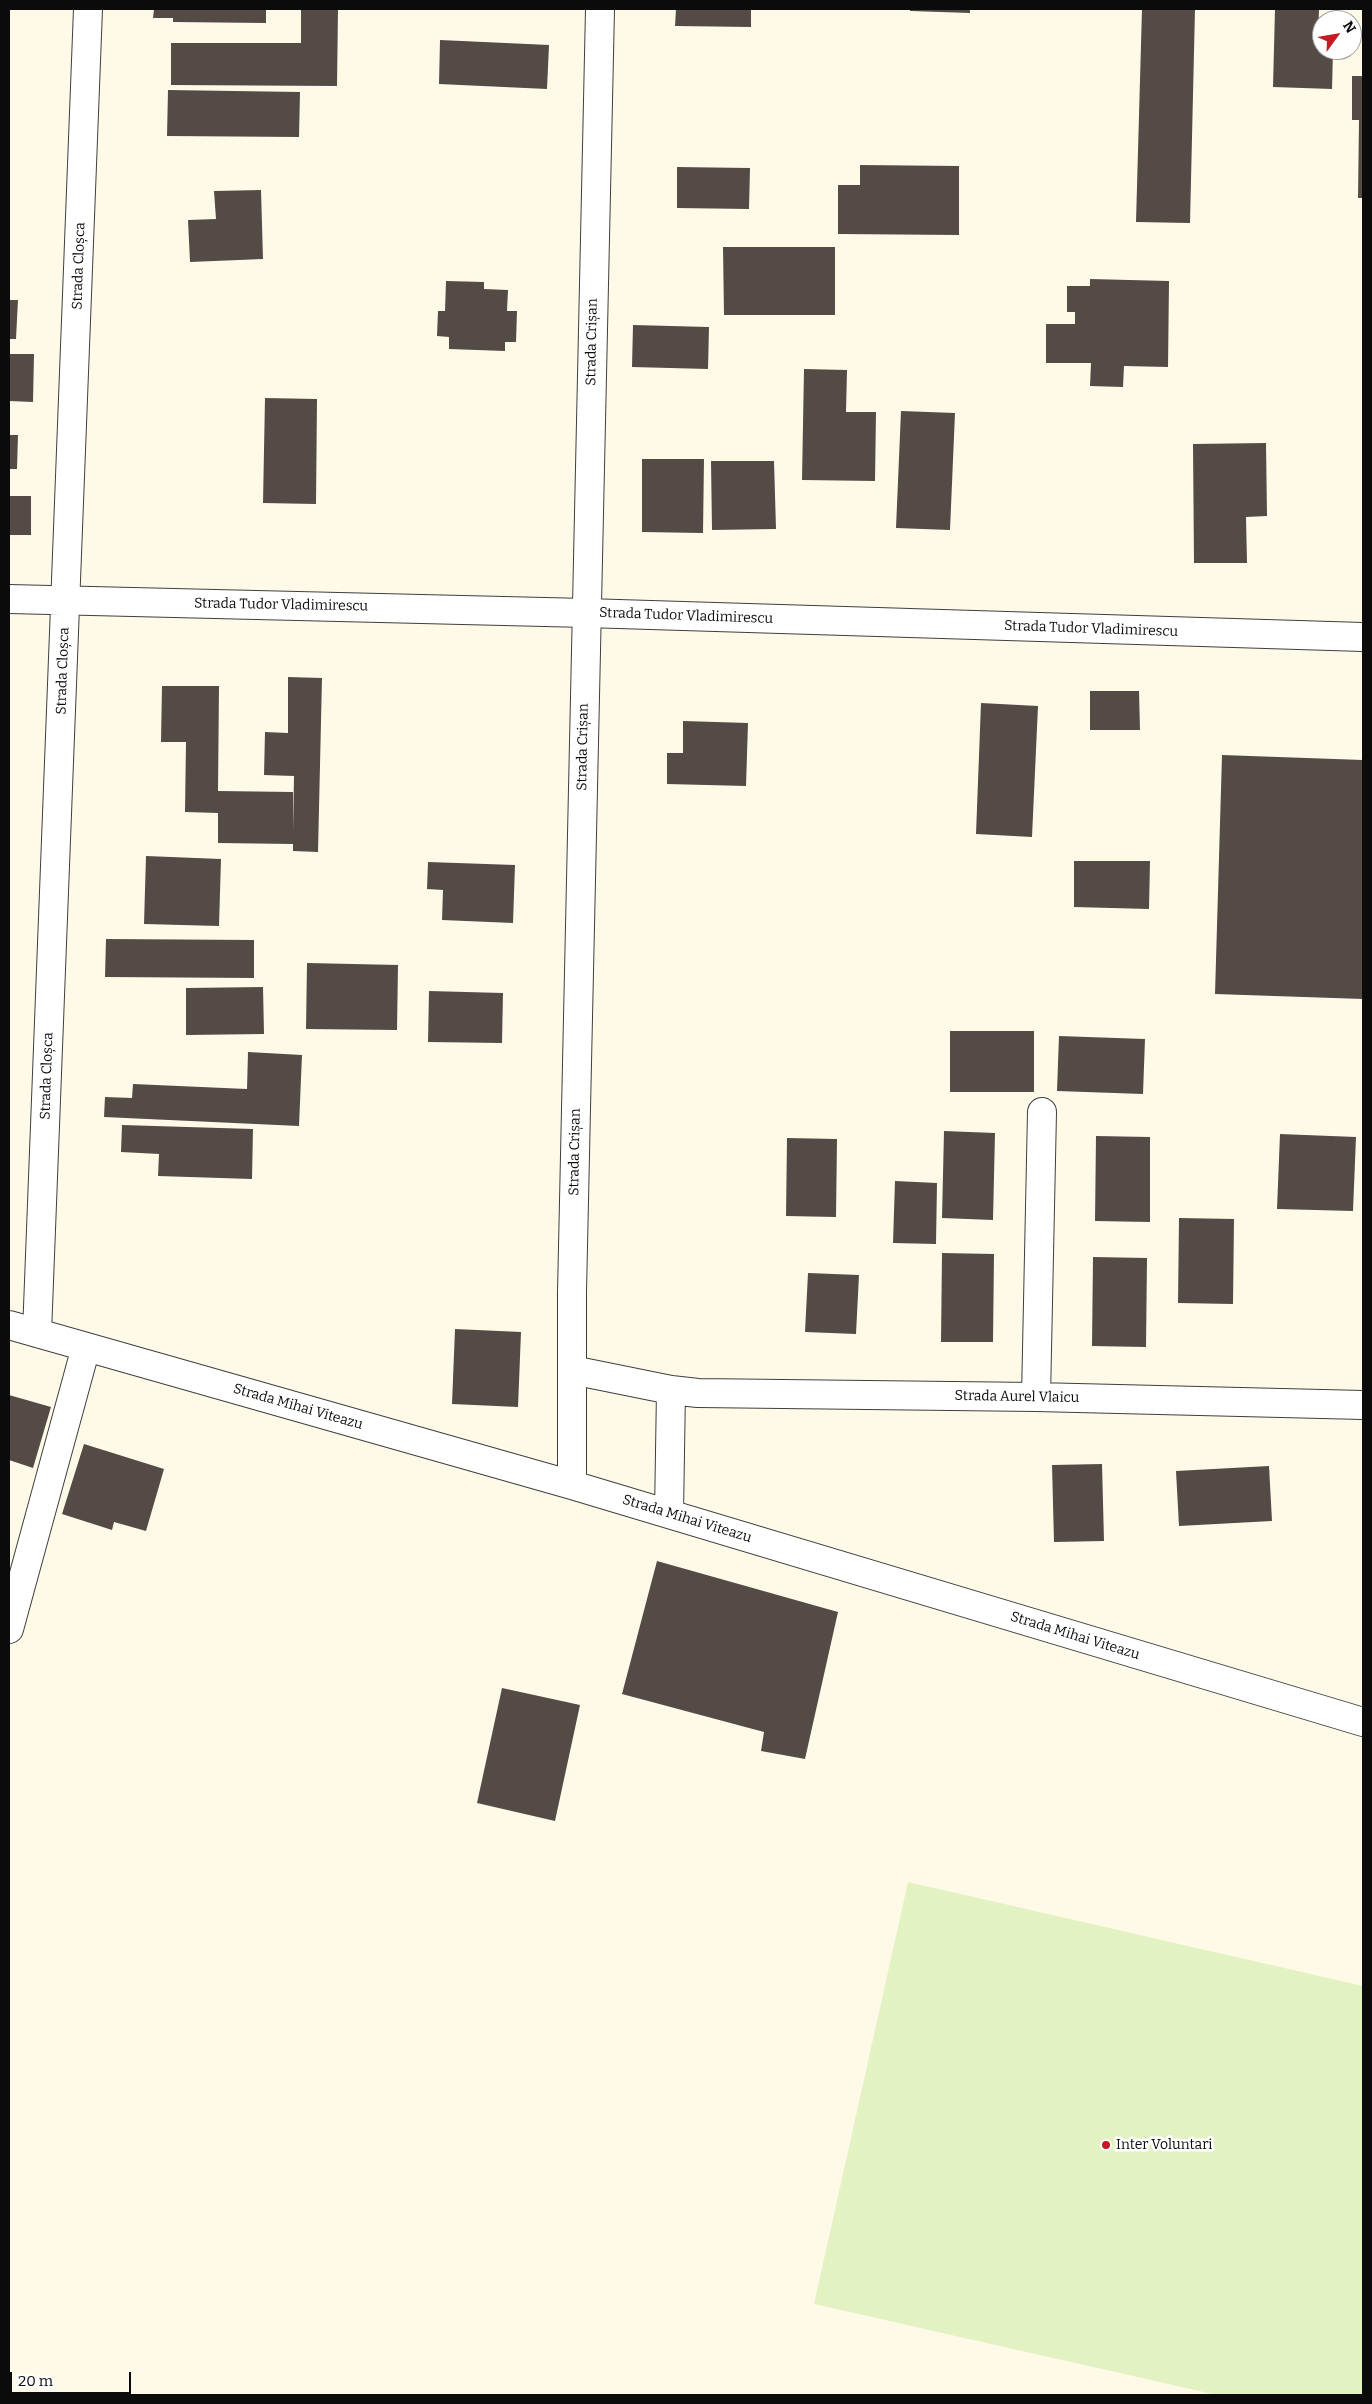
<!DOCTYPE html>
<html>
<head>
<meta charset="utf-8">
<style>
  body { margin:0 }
  #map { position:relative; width:1372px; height:2404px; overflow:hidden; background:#fffae8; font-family:Bitter,serif }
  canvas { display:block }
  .frame { position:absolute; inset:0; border:10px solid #0b0b0b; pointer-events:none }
  .north { position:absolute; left:1312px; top:10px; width:50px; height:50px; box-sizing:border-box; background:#fff; border:1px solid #9d9d9d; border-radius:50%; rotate:58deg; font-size:14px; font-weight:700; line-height:20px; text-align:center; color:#0b0b0b }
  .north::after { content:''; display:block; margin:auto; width:18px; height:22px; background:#c51923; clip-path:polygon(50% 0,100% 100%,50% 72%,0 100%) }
  .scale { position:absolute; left:10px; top:2372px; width:121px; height:22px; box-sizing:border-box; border:2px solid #0b0b0b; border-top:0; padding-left:6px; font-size:15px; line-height:18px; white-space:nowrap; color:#0b0b0b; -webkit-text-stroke:4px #fff; paint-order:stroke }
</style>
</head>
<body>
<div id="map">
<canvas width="1372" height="2404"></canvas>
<div class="frame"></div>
<div class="north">N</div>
<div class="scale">20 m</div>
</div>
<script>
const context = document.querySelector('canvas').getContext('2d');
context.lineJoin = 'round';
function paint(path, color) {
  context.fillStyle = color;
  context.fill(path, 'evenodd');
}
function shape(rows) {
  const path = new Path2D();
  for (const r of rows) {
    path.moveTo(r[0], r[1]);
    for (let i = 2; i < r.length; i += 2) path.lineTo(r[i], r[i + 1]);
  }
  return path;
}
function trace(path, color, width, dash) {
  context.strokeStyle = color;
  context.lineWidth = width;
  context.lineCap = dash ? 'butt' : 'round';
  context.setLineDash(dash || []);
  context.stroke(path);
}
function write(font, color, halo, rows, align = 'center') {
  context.font = font + ' Bitter,serif';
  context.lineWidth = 5;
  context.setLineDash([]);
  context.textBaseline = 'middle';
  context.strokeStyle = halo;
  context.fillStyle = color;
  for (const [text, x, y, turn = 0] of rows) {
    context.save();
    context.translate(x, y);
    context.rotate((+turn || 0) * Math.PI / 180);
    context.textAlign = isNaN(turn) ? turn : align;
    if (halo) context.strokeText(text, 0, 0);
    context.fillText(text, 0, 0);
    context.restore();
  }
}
const pitch = shape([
  [908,1882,1363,1986,1363,2395,1217,2395,814,2304]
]);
const building = shape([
  [154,9,266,9,266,23,173,22,173,18,153,18],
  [301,9,338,9,337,86,171,85,171,43,301,43],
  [676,9,751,9,751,27,675,26],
  [910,9,970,9,970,13,910,11],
  [1142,9,1195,9,1190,223,1136,222],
  [1275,9,1319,9,1318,45,1322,45,1322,50,1333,50,1332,89,1273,87],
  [440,40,549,45,547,89,439,84],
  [1352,76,1363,76,1363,198,1358,198,1359,120,1352,120],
  [168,90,300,92,299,137,167,136],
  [860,165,959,166,959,235,838,234,838,185,860,185],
  [677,167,750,168,749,209,677,208],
  [261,190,263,259,190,262,188,220,216,219,214,191],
  [723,247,835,247,835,315,724,315],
  [1090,279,1169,281,1168,367,1124,366,1123,387,1090,386,1091,363,1046,363,1046,324,1075,324,1075,312,1067,312,1067,286,1090,286],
  [446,281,484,282,484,289,508,290,507,311,517,311,516,342,505,342,505,351,449,349,449,337,437,336,438,311,445,311],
  [9,300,18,300,16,339,9,339],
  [633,325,709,327,708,369,632,367],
  [9,354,34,354,33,402,9,401],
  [804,369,847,370,846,412,876,412,875,481,802,480],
  [265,398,317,399,316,504,263,503],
  [901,411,955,413,950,530,896,528],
  [9,435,18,435,17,469,9,469],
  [1266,443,1267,516,1246,517,1247,563,1194,563,1193,444],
  [642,459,704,459,703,533,642,532],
  [711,461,774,461,776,529,712,530],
  [9,496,31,496,31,535,9,535],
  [288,677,322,678,318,852,293,851,293,844,218,843,218,813,185,812,186,742,161,742,162,686,219,686,218,791,293,792,293,832,294,776,264,775,265,732,288,733],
  [1090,691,1139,691,1140,730,1090,730],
  [981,703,1038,706,1032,837,976,834],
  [683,721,748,723,746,786,667,784,667,753,683,753],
  [1222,755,1363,760,1363,999,1215,994],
  [146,856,221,859,219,926,144,924],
  [1074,861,1150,861,1149,909,1074,907],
  [428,862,515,865,513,923,442,920,443,890,427,889],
  [106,939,254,940,254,978,105,977],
  [307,963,398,965,397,1030,306,1029],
  [263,987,264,1034,186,1035,186,988],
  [429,991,503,993,502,1043,428,1042],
  [950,1031,1034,1031,1034,1092,950,1092],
  [1059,1036,1145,1039,1143,1094,1057,1091],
  [248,1052,302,1055,299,1126,104,1117,105,1097,132,1098,133,1084,247,1089],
  [122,1125,253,1129,252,1179,158,1176,159,1154,121,1152],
  [944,1131,995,1133,993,1220,942,1218],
  [1280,1134,1356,1137,1353,1211,1277,1209],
  [1096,1136,1150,1137,1150,1222,1095,1221],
  [787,1138,837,1139,836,1217,786,1216],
  [895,1181,937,1183,936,1244,893,1243],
  [1179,1218,1234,1219,1233,1304,1178,1303],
  [942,1253,994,1254,993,1342,941,1342],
  [1093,1257,1147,1258,1146,1347,1092,1346],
  [808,1273,859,1275,856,1334,805,1332],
  [455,1329,521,1332,518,1407,452,1404],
  [9,1395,51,1407,33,1468,9,1460],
  [84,1444,164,1469,146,1531,114,1522,112,1530,62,1514],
  [1102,1464,1104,1541,1054,1542,1052,1465],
  [1269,1466,1272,1521,1179,1526,1176,1471],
  [657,1561,838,1612,805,1759,761,1751,764,1732,622,1694],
  [502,1688,580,1705,555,1821,477,1803]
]);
const street = shape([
  [9,599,586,613,1363,637],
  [9,1325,572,1485,1363,1722],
  [37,1333,88,9],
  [572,1370,671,1390,698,1393,1036,1397,1363,1405],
  [1036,1397,1042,1112],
  [572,1485,572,1292,600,9],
  [669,1514,671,1390],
  [9,1629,86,1347]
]);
const markers = [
  [1106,2145,5,"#c51923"]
];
const streetNames = [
  ["Strada Cloșca",79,266,-88],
  ["Strada Crișan",592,342,-89],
  ["Strada Tudor Vladimirescu",281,605,1],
  ["Strada Tudor Vladimirescu",686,616,2],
  ["Strada Tudor Vladimirescu",1091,629,2],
  ["Strada Cloșca",63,671,-88],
  ["Strada Crișan",583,747,-89],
  ["Strada Cloșca",47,1076,-88],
  ["Strada Crișan",575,1152,-89],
  ["Strada Aurel Vlaicu",1017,1397,1],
  ["Strada Mihai Viteazu",298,1407,16],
  ["Strada Mihai Viteazu",687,1519,17],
  ["Strada Mihai Viteazu",1075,1636,17]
];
const poiNames = [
  ["Inter Voluntari",1116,2145]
];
paint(pitch, '#e2f2c2');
paint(building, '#544b46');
trace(street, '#3e3e3e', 30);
trace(street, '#fff', 28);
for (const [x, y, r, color] of markers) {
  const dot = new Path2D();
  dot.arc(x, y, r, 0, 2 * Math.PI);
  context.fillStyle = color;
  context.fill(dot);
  trace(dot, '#fff', 2);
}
write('14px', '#0b0b0b', '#fff', streetNames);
write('14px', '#0b0b0b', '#fff', poiNames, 'left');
</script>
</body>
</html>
